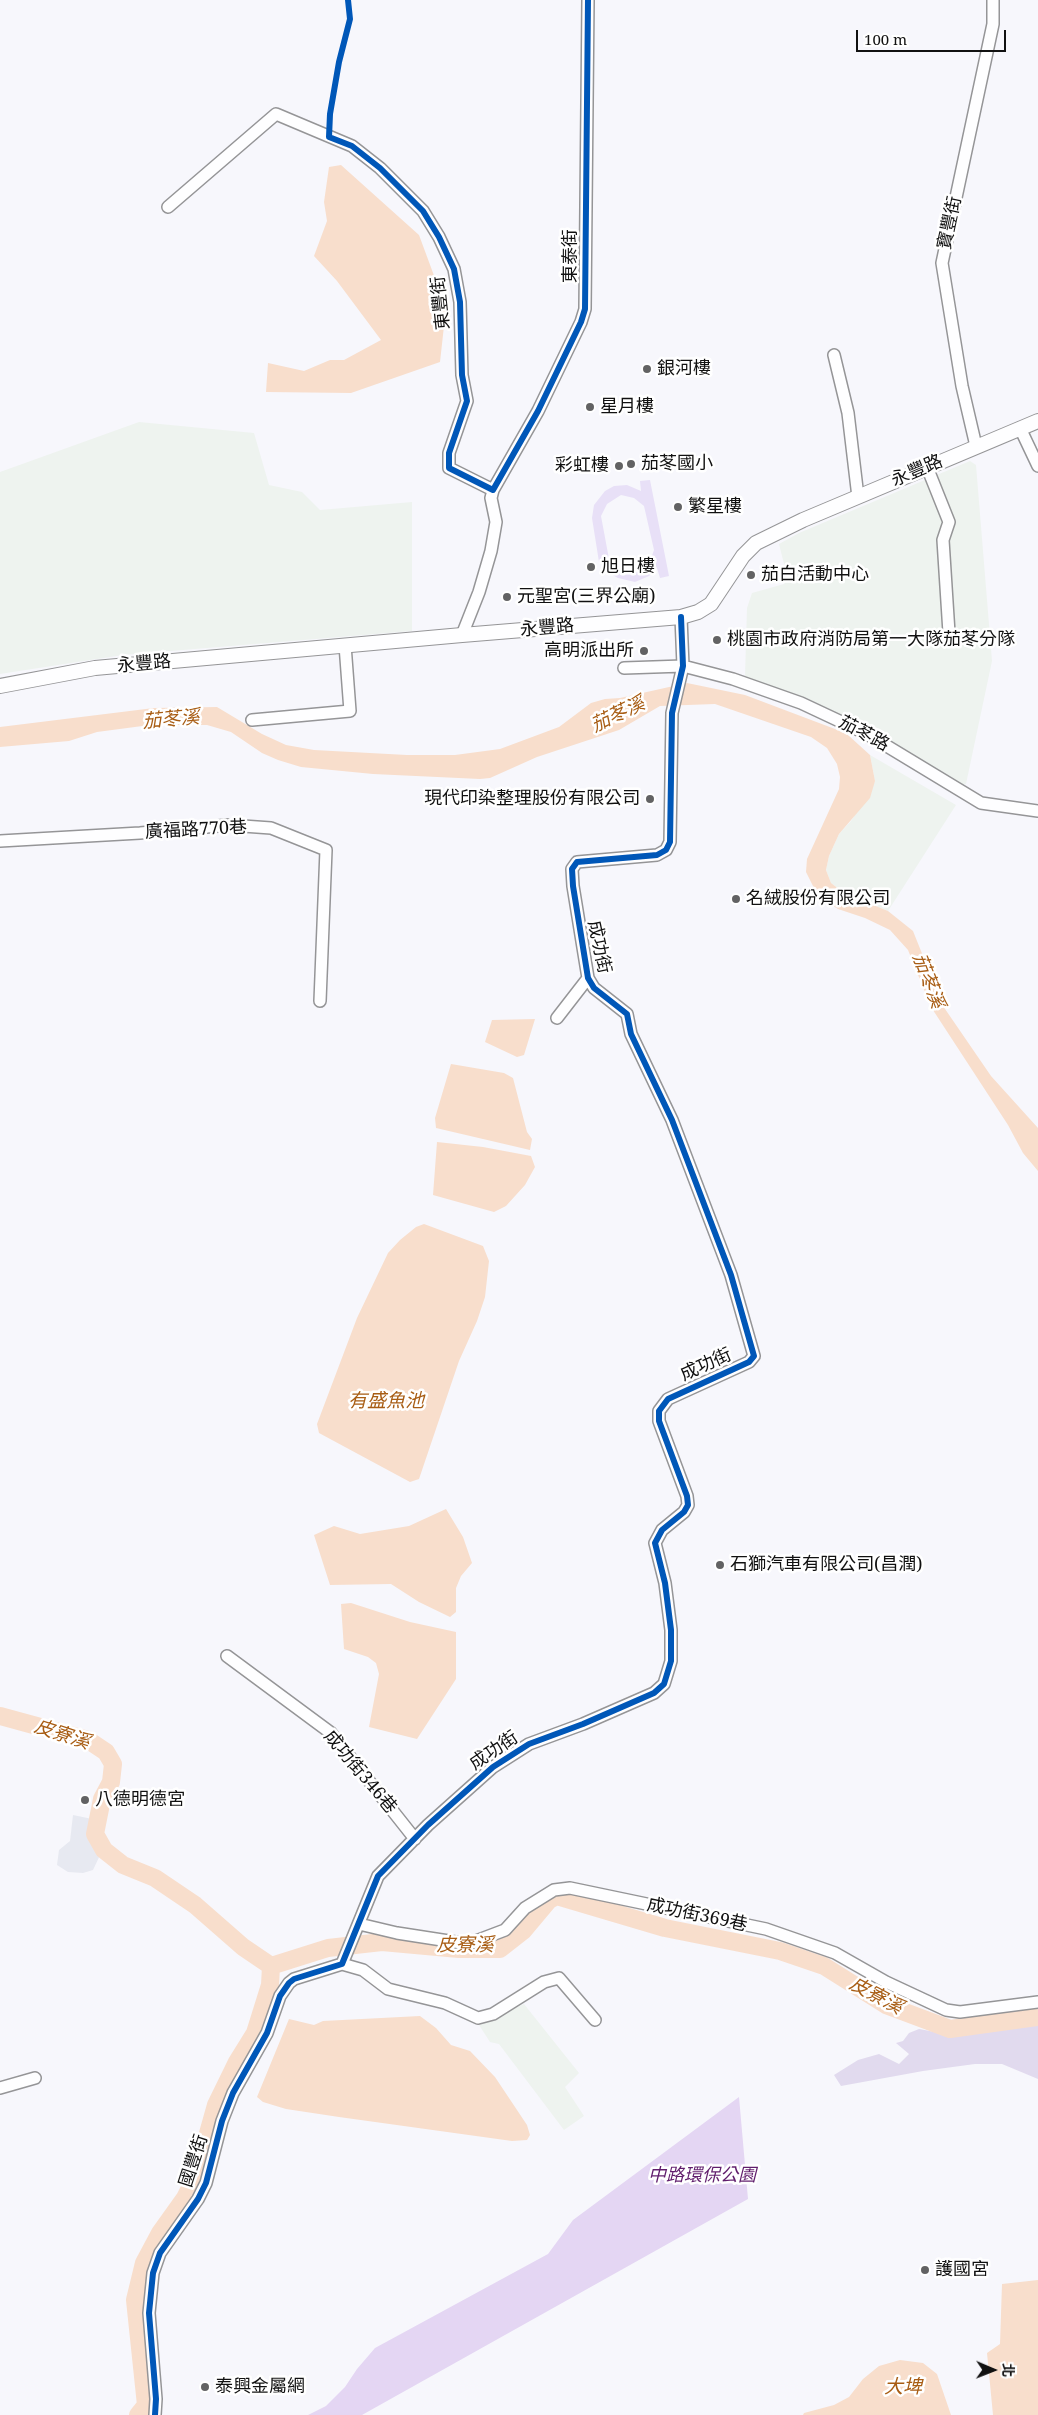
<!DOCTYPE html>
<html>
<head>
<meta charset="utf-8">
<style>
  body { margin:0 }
  #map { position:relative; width:1038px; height:2415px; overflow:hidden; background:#f7f7fc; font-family:"Noto Serif","Noto Sans TC",serif }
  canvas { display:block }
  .north { position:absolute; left:968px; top:2345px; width:50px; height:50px; -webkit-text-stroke:4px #fff; paint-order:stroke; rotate:91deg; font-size:14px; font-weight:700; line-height:20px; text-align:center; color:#111 }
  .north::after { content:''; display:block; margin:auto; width:18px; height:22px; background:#111; clip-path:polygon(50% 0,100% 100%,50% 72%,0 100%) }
  .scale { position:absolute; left:856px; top:30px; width:150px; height:22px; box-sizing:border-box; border:2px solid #111; border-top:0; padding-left:6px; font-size:15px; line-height:18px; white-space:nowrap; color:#111; -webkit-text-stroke:4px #fff; paint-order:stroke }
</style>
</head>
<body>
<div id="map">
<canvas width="1038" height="2415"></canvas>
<div class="north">北</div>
<div class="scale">100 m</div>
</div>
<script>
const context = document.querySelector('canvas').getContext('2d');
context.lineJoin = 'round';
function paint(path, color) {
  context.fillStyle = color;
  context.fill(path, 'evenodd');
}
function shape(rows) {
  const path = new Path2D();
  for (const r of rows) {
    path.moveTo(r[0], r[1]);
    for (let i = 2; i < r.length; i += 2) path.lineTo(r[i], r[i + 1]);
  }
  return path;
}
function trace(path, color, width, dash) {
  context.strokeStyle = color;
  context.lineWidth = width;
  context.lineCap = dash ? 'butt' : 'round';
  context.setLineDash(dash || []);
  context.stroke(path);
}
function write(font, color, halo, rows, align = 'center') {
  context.font = font + ' "Noto Serif","Noto Sans TC",serif';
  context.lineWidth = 5;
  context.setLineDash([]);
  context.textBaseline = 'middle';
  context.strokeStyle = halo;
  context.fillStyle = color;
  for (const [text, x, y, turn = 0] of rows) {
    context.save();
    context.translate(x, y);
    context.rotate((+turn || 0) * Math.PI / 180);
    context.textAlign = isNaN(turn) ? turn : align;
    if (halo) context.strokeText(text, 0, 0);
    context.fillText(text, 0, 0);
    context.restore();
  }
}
const industrial = shape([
  [139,422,254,433,269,485,302,492,320,510,412,502,412,631,123,655,0,674,0,472],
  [970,461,976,465,992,661,966,784,959,785,814,704,745,676,747,608,752,593,784,584,787,576,779,544,799,533],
  [870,755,956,805,888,911,844,893,831,883,826,870,829,856,839,834,851,821,875,781],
  [524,2004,579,2073,565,2087,584,2116,564,2130,499,2044,490,2042,479,2025]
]);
const green = shape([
  [739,2097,748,2199,362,2415,308,2415,326,2406,345,2387,357,2369,375,2348,548,2254,573,2220]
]);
const cemetery = shape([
  [1038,2023,1038,2079,1002,2064,975,2064,923,2071,841,2086,834,2075,858,2060,879,2054,899,2064,909,2054,896,2043,903,2041,909,2033,919,2029,952,2035]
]);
const pitch = shape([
  [650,480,669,576,660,578,657,568,649,576,635,582,618,578,609,573,599,562,592,518,594,505,605,491,614,486,627,485,641,491,640,481],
  [621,495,634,498,644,506,654,550,649,564,635,573,619,569,609,559,601,516,607,504]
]);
const plaza = shape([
  [73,1815,97,1820,93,1836,102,1851,93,1870,83,1873,68,1872,57,1865,59,1850,70,1841]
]);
const water = shape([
  [341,165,419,235,446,308,440,362,351,393,266,392,268,363,304,371,330,360,344,360,381,340,337,281,314,256,327,221,324,202,329,167],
  [687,683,745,695,835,729,848,735,870,755,875,781,870,798,839,834,829,856,826,870,831,883,844,893,888,911,913,931,943,1006,991,1076,1038,1128,1038,1171,1023,1153,1008,1125,931,1007,908,950,890,930,865,918,838,909,824,900,813,886,806,872,807,859,839,789,840,777,837,764,827,748,811,737,715,704,660,706,619,730,537,757,490,778,480,779,373,774,301,767,278,760,262,753,231,732,207,725,150,725,97,732,69,741,0,747,0,727,154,708,217,707,262,734,286,745,314,750,407,755,455,755,500,749,559,727,591,703,605,699,620,698],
  [535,1019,524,1055,517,1057,485,1042,492,1020],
  [451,1064,504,1073,513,1078,527,1132,532,1139,530,1150,436,1128,435,1118],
  [437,1142,483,1147,531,1156,535,1167,525,1185,506,1206,494,1212,433,1195],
  [424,1224,483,1246,489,1261,485,1297,477,1321,459,1361,419,1479,410,1482,319,1433,317,1424,357,1318,388,1253,400,1240,416,1227],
  [446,1509,463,1537,472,1563,461,1576,456,1588,456,1612,450,1617,419,1602,391,1584,330,1585,314,1535,334,1526,360,1534,409,1526],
  [351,1603,410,1622,456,1632,456,1679,417,1739,369,1727,379,1674,376,1663,368,1657,344,1649,341,1604],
  [420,2016,436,2028,451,2045,470,2051,495,2077,527,2125,530,2135,527,2140,512,2141,339,2117,286,2109,263,2102,257,2097,289,2019,314,2025,323,2021],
  [1038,2280,1038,2415,993,2415,987,2353,1000,2344,1002,2284],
  [900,2360,923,2363,937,2374,951,2415,803,2415,804,2413,834,2405,849,2397,863,2379,879,2366]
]);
const river = shape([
  [0,1716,88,1740,106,1752,113,1764,111,1782,102,1799,95,1834,104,1850,123,1865,155,1878,195,1905,243,1947,271,1966],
  [271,1966,328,1948,382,1942,459,1949,500,1949,523,1931,549,1900,557,1896,665,1928,780,1951,824,1966,886,2005,950,2029,1038,2017],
  [138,2415,146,2405,135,2300,144,2263,160,2233,185,2198,196,2176,216,2105,237,2062,255,2033,270,1985,271,1966]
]);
const minor = shape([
  [168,207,276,114,352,146,380,168,423,211,439,237,454,269,460,302,462,375,467,401,449,453,449,468,493,490],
  [834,355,848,413,858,497],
  [1020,428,1038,466],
  [976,446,962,386,942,263,993,24,993,0],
  [927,467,949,522,943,540,949,633],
  [462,635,479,592,491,551,496,522,491,498,493,490,538,411,581,322,585,309,588,0],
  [624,668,683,666,733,679,801,703,867,734,981,803,1038,811],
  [252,720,350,711,345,645],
  [0,841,140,833,229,825,271,828,326,850,320,1001],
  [557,1018,588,978],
  [227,1656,331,1733,415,1839],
  [359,1924,397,1933,468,1944,505,1930,525,1908,554,1890,570,1888,766,1929,835,1953,886,1982,946,2010,960,2012,1038,2002],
  [342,1964,363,1970,388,1989,445,2003,478,2018,493,2014,544,1982,559,1978,595,2020],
  [0,2088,35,2078],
  [155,2415,156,2399,149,2313,153,2273,160,2253,198,2199,206,2183,222,2121,233,2093,267,2033,280,1996,289,1983,294,1979,342,1964,378,1876,428,1825,493,1767,529,1744,583,1724,654,1693,664,1684,671,1661,671,1630,665,1583,655,1543,662,1530,684,1512,688,1505,687,1496,659,1421,659,1411,668,1399,749,1362,754,1356,731,1275,672,1120,631,1034,627,1014,594,988,588,978,573,886,572,869,577,862,657,855,666,850,670,842,672,713,683,666,681,617]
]);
const tertiary = shape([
  [0,686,95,668,462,635,681,617,698,612,711,604,743,556,756,543,803,520,1038,421]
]);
const cycleway = shape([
  [348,0,350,19,339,62,330,114,329,137,352,146,380,168,423,211,439,237,454,269,460,302,462,375,467,401,449,453,449,468,493,490,538,411,581,322,585,309,588,0],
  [155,2415,156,2399,149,2313,153,2273,160,2253,198,2199,206,2183,222,2121,233,2093,267,2033,280,1996,289,1983,294,1979,342,1964,378,1876,428,1825,493,1767,529,1744,583,1724,654,1693,664,1684,671,1661,671,1630,665,1583,655,1543,662,1530,684,1512,688,1505,687,1496,659,1421,659,1411,668,1399,749,1362,754,1356,731,1275,672,1120,631,1034,627,1014,594,988,588,978,573,886,572,869,577,862,657,855,666,850,670,842,672,713,683,666,681,617]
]);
const markers = [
  [647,369,5,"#626263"],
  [590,407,5,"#626263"],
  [631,464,5,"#626263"],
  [619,466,5,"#626263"],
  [678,507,5,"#626263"],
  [591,567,5,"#626263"],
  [751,575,5,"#626263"],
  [507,597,5,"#626263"],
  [717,640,5,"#626263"],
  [644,651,5,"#626263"],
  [650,799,5,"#626263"],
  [736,899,5,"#626263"],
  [720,1565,5,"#626263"],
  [85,1800,5,"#626263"],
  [925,2270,5,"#626263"],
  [205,2387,5,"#626263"]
];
const streetNames = [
  ["寶豐街",950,223,-78],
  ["東泰街",571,256,-90],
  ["東豐街",441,303,-96],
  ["永豐路",917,471,-23],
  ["永豐路",547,628,-5],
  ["永豐路",144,664,-5],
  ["茄苳路",864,734,28],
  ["廣福路770巷",196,830,-3],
  ["成功街",599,947,78],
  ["成功街",706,1365,-24],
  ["成功街",494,1751,-34],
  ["成功街346巷",360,1772,50],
  ["成功街369巷",697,1915,12],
  ["國豐街",194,2161,-72]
];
const poiNames = [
  ["銀河樓",657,369],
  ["星月樓",600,407],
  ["茄苳國小",641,464],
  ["彩虹樓",609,466,"right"],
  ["繁星樓",688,507],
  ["旭日樓",601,567],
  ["茄白活動中心",761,575],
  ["元聖宮(三界公廟)",517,597],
  ["桃園市政府消防局第一大隊茄苳分隊",727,640],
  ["高明派出所",634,651,"right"],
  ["現代印染整理股份有限公司",640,799,"right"],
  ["名絨股份有限公司",746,899],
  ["石獅汽車有限公司(昌潤)",730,1565],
  ["八德明德宮",95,1800],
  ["護國宮",935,2270],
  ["泰興金屬網",215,2387]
];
const parkNames = [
  ["中路環保公園",702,2176]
];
const waterNames = [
  ["茄苳溪",618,715,-26],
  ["茄苳溪",171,720,-5],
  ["茄苳溪",928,981,69],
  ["有盛魚池",386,1402],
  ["皮寮溪",62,1735,18],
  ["皮寮溪",465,1946],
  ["皮寮溪",876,1996,28],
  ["大埤",903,2388]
];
paint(industrial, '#eef3ef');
paint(green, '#e4d6f3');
paint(cemetery, '#e1daee');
paint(pitch, '#e8e0f7');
paint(plaza, '#e7e9f1');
paint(water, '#f8decc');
trace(river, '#f8decc', 18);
trace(minor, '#959597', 14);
trace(tertiary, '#959597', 16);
trace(minor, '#fefeff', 11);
trace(tertiary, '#fefeff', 14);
trace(cycleway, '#0057b8', 6);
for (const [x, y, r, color] of markers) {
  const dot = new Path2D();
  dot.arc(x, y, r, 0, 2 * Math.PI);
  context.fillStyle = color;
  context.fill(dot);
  trace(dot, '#fff', 2);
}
write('18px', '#111', '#fff', streetNames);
write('18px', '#111', '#fff', poiNames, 'left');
write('italic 18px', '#601d6c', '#fff', parkNames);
write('italic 19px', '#a85d14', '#fff', waterNames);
</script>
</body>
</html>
